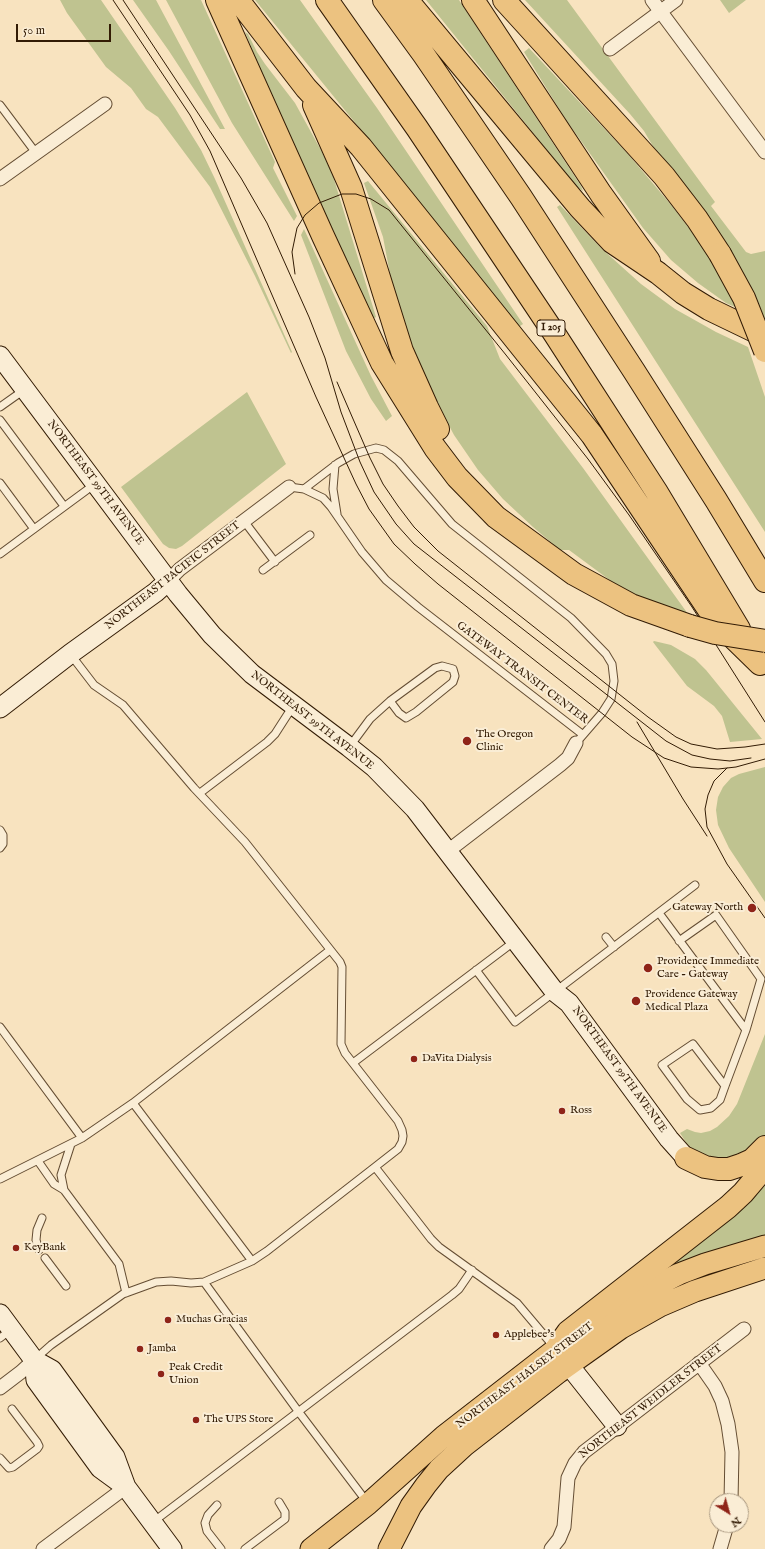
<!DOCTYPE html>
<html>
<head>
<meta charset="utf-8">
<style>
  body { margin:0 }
  #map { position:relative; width:765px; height:1549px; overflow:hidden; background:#f8e3bf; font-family:"IM FELL English",serif }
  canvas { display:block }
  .north { position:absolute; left:709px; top:1493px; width:40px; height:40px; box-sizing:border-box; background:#faedd5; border:1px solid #aa9981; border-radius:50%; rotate:143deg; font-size:11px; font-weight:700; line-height:16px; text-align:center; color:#321b04 }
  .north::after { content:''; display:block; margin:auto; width:14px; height:18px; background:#8f2418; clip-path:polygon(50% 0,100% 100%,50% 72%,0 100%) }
  .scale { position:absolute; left:16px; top:24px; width:95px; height:18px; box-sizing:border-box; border:2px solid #321b04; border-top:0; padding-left:5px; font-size:12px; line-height:14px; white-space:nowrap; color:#321b04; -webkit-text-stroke:3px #faedd5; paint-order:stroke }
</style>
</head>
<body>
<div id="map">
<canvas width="765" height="1549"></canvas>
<div class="north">N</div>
<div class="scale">50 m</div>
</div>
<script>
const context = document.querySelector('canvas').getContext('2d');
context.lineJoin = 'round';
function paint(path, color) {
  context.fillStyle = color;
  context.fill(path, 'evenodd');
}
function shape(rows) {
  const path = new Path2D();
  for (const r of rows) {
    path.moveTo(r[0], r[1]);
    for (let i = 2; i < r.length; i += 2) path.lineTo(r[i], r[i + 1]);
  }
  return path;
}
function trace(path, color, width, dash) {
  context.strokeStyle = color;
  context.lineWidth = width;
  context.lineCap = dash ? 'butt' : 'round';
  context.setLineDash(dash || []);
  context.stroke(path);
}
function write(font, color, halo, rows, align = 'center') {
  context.font = font + ' "IM FELL English",serif';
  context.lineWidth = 4;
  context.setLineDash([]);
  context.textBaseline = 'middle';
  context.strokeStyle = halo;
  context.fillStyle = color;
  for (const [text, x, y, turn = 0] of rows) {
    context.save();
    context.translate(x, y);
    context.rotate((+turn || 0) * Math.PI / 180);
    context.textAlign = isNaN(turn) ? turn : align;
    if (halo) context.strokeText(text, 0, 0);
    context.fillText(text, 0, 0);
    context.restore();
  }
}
const green = shape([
  [60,0,101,0,175,108,201,150,215,179,292,352,291,353,255,276,210,187,158,117,146,109,131,88,106,67,67,13],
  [133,0,156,0,225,129,220,129,169,51],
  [166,0,201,0,275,162,273,168,297,216,294,221,232,123],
  [255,0,300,0,377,108,523,324,517,328,410,190],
  [426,0,459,0,581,186,583,191,576,186],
  [525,0,567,0,715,202,711,206,746,252,751,254,765,251,765,326,673,172,654,148,644,131,630,114],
  [720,0,746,0,729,13],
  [245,32,248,34,257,52,265,64,295,103,322,152,333,176,376,317,373,319,270,93],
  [529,48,628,154,672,206,705,249,737,305,735,307,726,303,698,283,671,260,643,228,566,120,524,52],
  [368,181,487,326,500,359,583,468,688,614,652,604,615,584,569,550,560,550,533,527,503,499,478,470,454,435,426,382,409,336,392,285,383,237,364,183],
  [560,205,601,248,641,284,675,309,716,332,748,347,765,397,765,532,557,207],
  [304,229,371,376,392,416,386,421,371,399,346,351,301,235],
  [247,392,286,464,182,546,176,549,169,548,163,544,121,487],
  [654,641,671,645,695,659,706,670,762,739,730,742,722,716,714,706,687,686,656,646,653,642],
  [765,767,765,902,729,848,718,825,716,810,718,797,723,787,731,778,739,774],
  [765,1034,765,1137,743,1155,720,1161,695,1151,687,1144,680,1133,687,1129,695,1132,701,1133,710,1131,717,1127,729,1116,737,1104],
  [765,1184,765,1237,658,1275,759,1191]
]);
const lane = shape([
  [0,105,36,153],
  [0,407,24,390],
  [0,420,64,506],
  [335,465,333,489,337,514],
  [0,483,34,529],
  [289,487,304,489,323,498,331,507,362,552,386,580,418,607,582,734],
  [304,489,338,463,354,454,376,448,384,450,398,461,452,524,571,618,606,654,612,664,614,681,611,699,602,713,576,743],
  [244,521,275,562],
  [0,554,95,484],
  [263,570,310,535],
  [71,655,94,685,123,705,194,788,245,842,340,962,342,967,341,1044,345,1053,398,1121,402,1130,403,1136,402,1142,398,1149,375,1167,431,1239,439,1247,517,1303,555,1348],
  [350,746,370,719,390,701,435,668,442,666,453,669,455,676,453,682,416,712,406,718,399,713,390,701],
  [200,793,267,742,275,734,293,706],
  [0,830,3,835,3,844,0,848],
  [659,913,746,1030,761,979,716,915,679,941],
  [606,937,614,947],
  [476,970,515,1022,695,885],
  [0,1027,82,1138],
  [353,1063,515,941],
  [725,1086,693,1044,662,1065,687,1099,700,1110,711,1108,720,1100,725,1086,746,1030],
  [133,1103,252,1261],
  [38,1161,54,1184,64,1190,119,1264,126,1293],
  [0,1179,82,1138,133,1103,330,950],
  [64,1190,61,1175,71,1144],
  [39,1250,36,1240,37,1230,42,1218],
  [45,1258,66,1286],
  [204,1282,298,1411,367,1502],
  [0,1338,12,1329],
  [34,1360,51,1345,123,1294,156,1282,171,1281,191,1283,204,1282,252,1261,267,1251,375,1167],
  [0,1458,9,1468,13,1467,37,1449,39,1446,37,1442,12,1409],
  [217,1505,208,1515,205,1523,207,1531,221,1549],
  [153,1522,452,1295,459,1289,472,1270],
  [245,1549,285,1519,285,1512,279,1502]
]);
const street = shape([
  [652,0,765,152],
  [610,49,676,0],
  [0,179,105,104],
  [168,581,180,569,289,487],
  [448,851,560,765,568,758,576,743],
  [699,1363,715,1386,722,1401,728,1424,732,1452,731,1501],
  [0,1388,21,1372,34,1360],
  [43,1549,126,1487],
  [551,1549,559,1539,564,1527,568,1478,575,1463,584,1452,744,1329],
  [720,1549,727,1525]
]);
const secondary = shape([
  [0,356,178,594,212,635,252,674,349,747,374,767,415,809,555,992,569,1003,669,1139,686,1158],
  [0,708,70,654,156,592,168,581],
  [0,1314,34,1360,52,1370,115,1457,126,1487,172,1549],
  [560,1354,617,1426],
  [34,1360,36,1380,100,1468,126,1487]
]);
const primary = shape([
  [311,1549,368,1504,444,1436,556,1349,574,1339,621,1305,643,1292,679,1274,705,1264,765,1246],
  [389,1549,411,1506,426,1485,439,1469,464,1446,559,1372,621,1328,660,1306,695,1291,765,1268]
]);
const highway = shape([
  [217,0,323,236,382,363,435,448,457,477,496,517,574,574,631,605,690,626],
  [238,0,306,88,361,147,592,435,717,622,760,664],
  [327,0,417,128,554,333,656,491,739,629],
  [384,0,424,55,521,197,634,371,716,500,765,581],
  [407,0,580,208,612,242,658,273,683,293,709,309,765,336],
  [473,0,601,194,649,261],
  [504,0,664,176,697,219,720,254],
  [314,105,351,188,402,351,427,407,438,429],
  [686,1158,705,1167,718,1169,729,1169,741,1165,752,1160,765,1147],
  [556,1349,568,1332,728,1207,743,1193,765,1167]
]);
const tram = shape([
  [113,0,190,115,210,151,316,397,356,484,369,509,394,544,415,564,438,584,632,737,664,758,691,767,718,769,736,767,765,759],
  [123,0,241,178,267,223,309,317,325,358,341,412,360,462,374,492,396,524,414,544,666,741,692,755,710,759,730,761,751,758],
  [295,274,292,252,297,228,305,215,319,203,342,194,356,194,371,199,389,210,506,355,588,459,629,515,692,607,765,722],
  [337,382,370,458,383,484,398,506,414,527,438,551,648,717,676,737,691,744,717,749,745,747,765,744],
  [637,722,683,799,707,836],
  [727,768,714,781,708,795,705,809,707,827,727,864,765,918]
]);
const highwayBridge = shape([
  [720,254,744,298,765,351],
  [690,626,715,633,765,641]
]);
const markers = [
  [467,741,5,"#8f2418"],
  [752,908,5,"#8f2418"],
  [648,968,5,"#8f2418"],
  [636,1001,5,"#8f2418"],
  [414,1059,4,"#8f2418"],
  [562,1111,4,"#8f2418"],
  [16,1248,4,"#8f2418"],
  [168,1320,4,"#8f2418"],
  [496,1335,4,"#8f2418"],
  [140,1349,4,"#8f2418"],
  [161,1374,4,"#8f2418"],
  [196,1420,4,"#8f2418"]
];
const shields = [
  [551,328,28]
];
const shieldNames = [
  ["I 205",551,328]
];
const streetNames = [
  ["NORTHEAST 99TH AVENUE",95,483,53],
  ["NORTHEAST PACIFIC STREET",173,576,-38],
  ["GATEWAY TRANSIT CENTER",522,673,37],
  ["NORTHEAST 99TH AVENUE",312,721,38],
  ["NORTHEAST 99TH AVENUE",619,1070,54],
  ["NORTHEAST HALSEY STREET",525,1376,-37],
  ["NORTHEAST WEIDLER STREET",651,1402,-38]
];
const poiNames = [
  ["The Oregon",476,735],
  ["Clinic",476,748],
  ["Gateway North",743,908,"right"],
  ["Providence Immediate",657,962],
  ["Care - Gateway",657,975],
  ["Providence Gateway",645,995],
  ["Medical Plaza",645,1008],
  ["DaVita Dialysis",422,1059],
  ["Ross",570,1111],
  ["KeyBank",24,1248],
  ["Muchas Gracias",176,1320],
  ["Applebee's",504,1335],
  ["Jamba",148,1349],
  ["Peak Credit",169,1368],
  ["Union",169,1381],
  ["The UPS Store",204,1420]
];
paint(green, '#bfc390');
trace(lane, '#644d33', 9);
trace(street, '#644d33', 15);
trace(secondary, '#321b04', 21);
trace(primary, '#321b04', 23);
trace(highway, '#321b04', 24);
trace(lane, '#faedd5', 7);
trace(street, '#faedd5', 13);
trace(secondary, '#faedd5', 19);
trace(primary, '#ecc280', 21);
trace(highway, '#ecc280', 22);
trace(tram, '#321b04', 1);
trace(highwayBridge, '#321b04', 24, []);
trace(highwayBridge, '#ecc280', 22);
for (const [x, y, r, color] of markers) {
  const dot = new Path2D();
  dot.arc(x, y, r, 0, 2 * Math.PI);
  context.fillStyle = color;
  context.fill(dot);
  trace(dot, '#faedd5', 1.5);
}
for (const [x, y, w] of shields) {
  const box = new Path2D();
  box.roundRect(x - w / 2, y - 8, w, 16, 3);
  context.fillStyle = '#faedd5';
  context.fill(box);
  trace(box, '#321b04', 1);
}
write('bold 10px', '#321b04', null, shieldNames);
write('11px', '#321b04', '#faedd5', streetNames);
write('11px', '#321b04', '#faedd5', poiNames, 'left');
</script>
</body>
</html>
